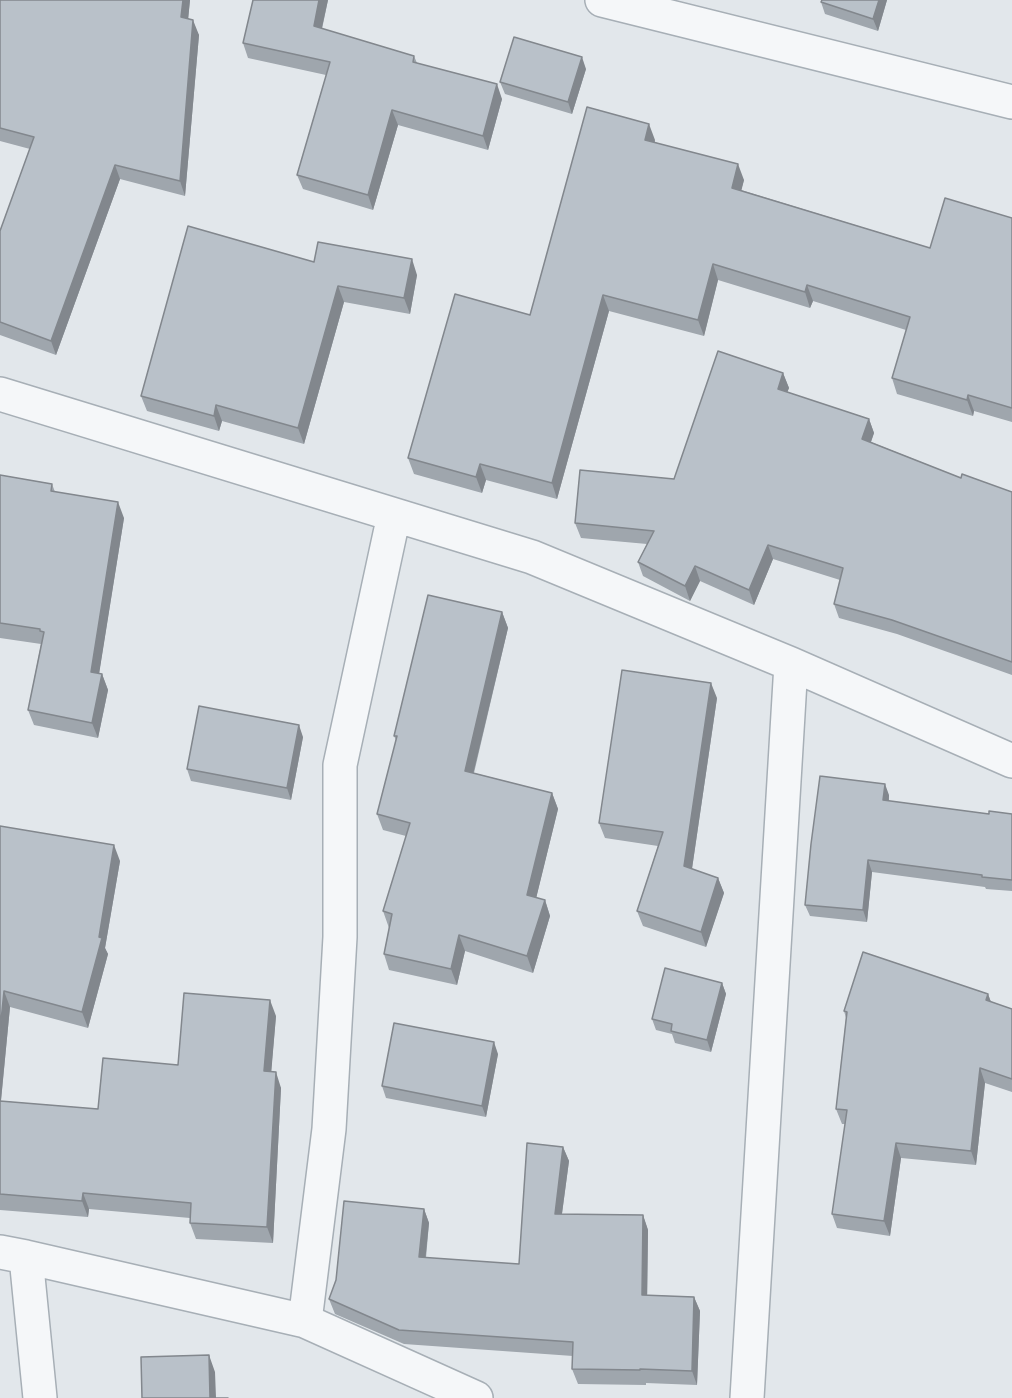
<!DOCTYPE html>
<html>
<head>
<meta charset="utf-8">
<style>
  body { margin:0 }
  canvas { display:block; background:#e2e7eb }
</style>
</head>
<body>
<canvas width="1012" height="1398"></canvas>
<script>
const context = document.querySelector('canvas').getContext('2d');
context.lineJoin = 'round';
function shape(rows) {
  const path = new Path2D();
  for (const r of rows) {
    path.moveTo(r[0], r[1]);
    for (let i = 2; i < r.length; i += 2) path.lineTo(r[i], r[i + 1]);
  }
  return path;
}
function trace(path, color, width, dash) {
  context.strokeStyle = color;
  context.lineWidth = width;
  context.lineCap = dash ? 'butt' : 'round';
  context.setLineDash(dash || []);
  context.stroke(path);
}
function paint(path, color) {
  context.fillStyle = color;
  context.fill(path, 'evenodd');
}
const minor = shape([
  [602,0,1012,102],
  [0,394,532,557,791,664,1012,761],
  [0,1252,26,1257,305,1321,476,1398],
  [26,1257,40,1398],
  [305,1321,329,1129,340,937,340,765,394,515],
  [747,1398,791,664]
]);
const wall = shape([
  [0,0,190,0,188,19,199,35,185,196,120,179,56,355,0,335,0,231,30,149,0,141],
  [253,0,328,0,322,29,414,56,417,63,502,99,488,150,398,125,373,210,303,189,297,175,326,75,248,58,243,43],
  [887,0,878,31,825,14,821,2],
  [586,69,572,114,505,94,500,82],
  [655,140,655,142,744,180,741,190,930,248,1012,218,1012,422,974,411,973,416,897,394,892,378,906,330,813,301,810,308,718,280,704,336,609,311,557,499,486,480,482,493,414,474,408,458,530,315],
  [314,262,417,275,410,314,344,302,304,444,222,421,219,431,147,411,141,396],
  [783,373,789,388,787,392,869,419,874,433,871,442,961,478,1012,492,1012,675,897,634,839,618,834,604,840,580,773,559,754,605,700,581,690,601,643,576,638,562,647,544,581,538,575,523,674,479],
  [0,475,52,484,55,492,124,518,99,673,102,674,108,690,98,738,34,725,28,710,41,644,0,638],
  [502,612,508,628,474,773,552,793,558,809,536,898,545,900,550,916,533,973,465,951,457,985,389,970,384,954,389,928,383,911,406,836,383,830,377,814,396,740,394,736],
  [717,698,692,869,718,878,724,893,706,947,643,926,637,911,658,846,605,838,599,823],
  [303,737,291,800,191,781,187,769],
  [889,795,889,801,989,814,1012,814,1012,891,986,889,985,887,872,872,867,922,810,916,805,905],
  [0,826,120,861,105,948,108,954,88,1028,10,1007,1,1101,98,1109,178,1065,276,1016,271,1072,281,1088,273,1243,196,1239,190,1223,190,1218,89,1209,88,1217,0,1210],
  [722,983,726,994,711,1052,675,1043,672,1034,656,1030,652,1019],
  [988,994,991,1002,1012,1009,1012,1092,985,1083,976,1165,901,1158,890,1236,837,1228,832,1214,845,1124,842,1124,836,1109,846,1018,844,1011],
  [498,1054,486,1117,386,1098,382,1086],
  [563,1147,569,1161,562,1214,643,1215,648,1230,647,1295,694,1297,700,1311,697,1385,646,1383,646,1385,578,1384,572,1369,573,1356,404,1344,335,1314,329,1299,424,1209,429,1223,426,1258,519,1264]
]);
const shadedWall = shape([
  [183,0,190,0,187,31,181,17],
  [319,0,328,0,319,41,314,26],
  [879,0,887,0,878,31,873,19],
  [193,20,199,35,185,196,180,181],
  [582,57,586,69,572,114,568,102],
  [497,84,502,99,488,150,483,136],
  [392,110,398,125,373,210,368,195],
  [649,124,655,140,651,156,645,140],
  [738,164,744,180,738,204,732,188],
  [115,165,120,179,56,355,51,341],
  [412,259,417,275,410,314,404,298],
  [713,264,718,280,704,336,698,320],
  [807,285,813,301,810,308,805,292],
  [338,286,344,302,304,444,298,428],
  [603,295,609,311,557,499,552,483],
  [783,373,789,388,783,403,778,389],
  [968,395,974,411,973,416,967,400],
  [216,405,222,421,219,431,214,416],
  [869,419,874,433,867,453,862,439],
  [480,464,486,480,482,493,476,477],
  [118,502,124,518,97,687,91,672],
  [768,545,773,559,754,605,749,590],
  [695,566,700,581,690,601,685,586],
  [502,612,508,628,470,787,465,771],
  [102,674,108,690,98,738,92,723],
  [711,683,717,698,690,882,684,866],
  [299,725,303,737,291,800,287,788],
  [885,784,889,795,888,812,883,800],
  [552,793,558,809,533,911,527,895],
  [114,845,120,861,105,948,108,954,88,1028,82,1012,99,937],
  [868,860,872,872,867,922,863,910],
  [718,878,724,893,706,947,701,932],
  [545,900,550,916,533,973,527,956],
  [459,935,465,951,457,985,451,969],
  [722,983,726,994,711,1052,707,1040],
  [4,991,10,1007,0,1110,0,1031],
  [988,994,993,1008,986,1000],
  [270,1000,276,1016,270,1087,264,1071],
  [494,1042,498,1054,486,1117,482,1106],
  [980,1068,985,1083,976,1165,971,1151],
  [276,1072,281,1088,273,1243,267,1227],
  [896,1143,901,1158,890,1236,884,1221],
  [563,1147,569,1161,560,1228,555,1214],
  [83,1193,89,1209,88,1217,82,1201],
  [424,1209,429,1223,424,1272,419,1257],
  [643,1215,648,1230,647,1310,642,1295],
  [694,1297,700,1311,697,1385,692,1371],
  [209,1355,215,1372,216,1398,210,1398]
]);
const building = shape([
  [0,0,183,0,181,17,193,20,180,181,115,165,51,341,0,322,0,231,34,137,0,128,0,0],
  [253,0,319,0,314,26,414,56,413,62,497,84,483,136,392,110,368,195,297,175,330,62,243,43,253,0],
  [822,0,879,0,873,19,821,2,822,0],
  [514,37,582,57,568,102,500,82,514,37],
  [587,107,649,124,645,140,738,164,732,188,930,248,945,198,1012,218,1012,408,968,395,967,400,892,378,910,317,807,285,805,292,713,264,698,320,603,295,552,483,480,464,476,477,408,458,455,294,530,315,587,107],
  [188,226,314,262,318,242,412,259,404,298,338,286,298,428,216,405,214,416,141,396,188,226],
  [718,351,783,373,778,389,869,419,862,439,961,478,962,474,1012,492,1012,662,892,620,834,604,843,568,768,545,749,590,695,566,685,586,638,562,654,531,575,523,580,470,674,479,718,351],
  [0,475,52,484,51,491,118,502,91,672,102,674,92,723,28,710,44,632,40,631,40,629,0,623,0,475],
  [428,595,502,612,465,771,552,793,527,895,545,900,527,956,459,935,451,969,384,954,392,914,383,911,410,823,377,814,397,736,394,736,428,595],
  [622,670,711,683,684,866,718,878,701,932,637,911,663,832,599,823,622,670],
  [199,706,299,725,287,788,187,769,199,706],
  [820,776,885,784,883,800,989,814,989,811,1012,814,1012,880,982,877,982,875,868,860,863,910,805,905,811,844,820,776],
  [0,826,114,845,99,937,102,938,82,1012,4,991,0,1031,0,826],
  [863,952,988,994,986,1000,1012,1009,1012,1079,980,1068,971,1151,896,1143,884,1221,832,1214,847,1110,836,1109,847,1012,844,1011,863,952],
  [665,968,722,983,707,1040,671,1031,672,1024,652,1019,665,968],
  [184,993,270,1000,264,1071,276,1072,267,1227,190,1223,191,1203,83,1193,82,1201,0,1194,0,1101,98,1109,103,1058,178,1065,184,993],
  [394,1023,494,1042,482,1106,382,1086,394,1023],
  [527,1143,563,1147,555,1214,643,1215,642,1295,694,1297,692,1371,640,1369,640,1370,572,1369,573,1342,399,1330,329,1299,336,1280,344,1201,424,1209,419,1257,519,1264,527,1143],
  [209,1355,210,1398,228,1398,142,1398,141,1357,209,1355]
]);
trace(minor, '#a7afb6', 36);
trace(minor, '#f5f7f9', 33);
paint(wall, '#9fa6ad');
paint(shadedWall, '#82878d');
paint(building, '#b9c1c9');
trace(building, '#82878d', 1.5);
</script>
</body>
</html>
